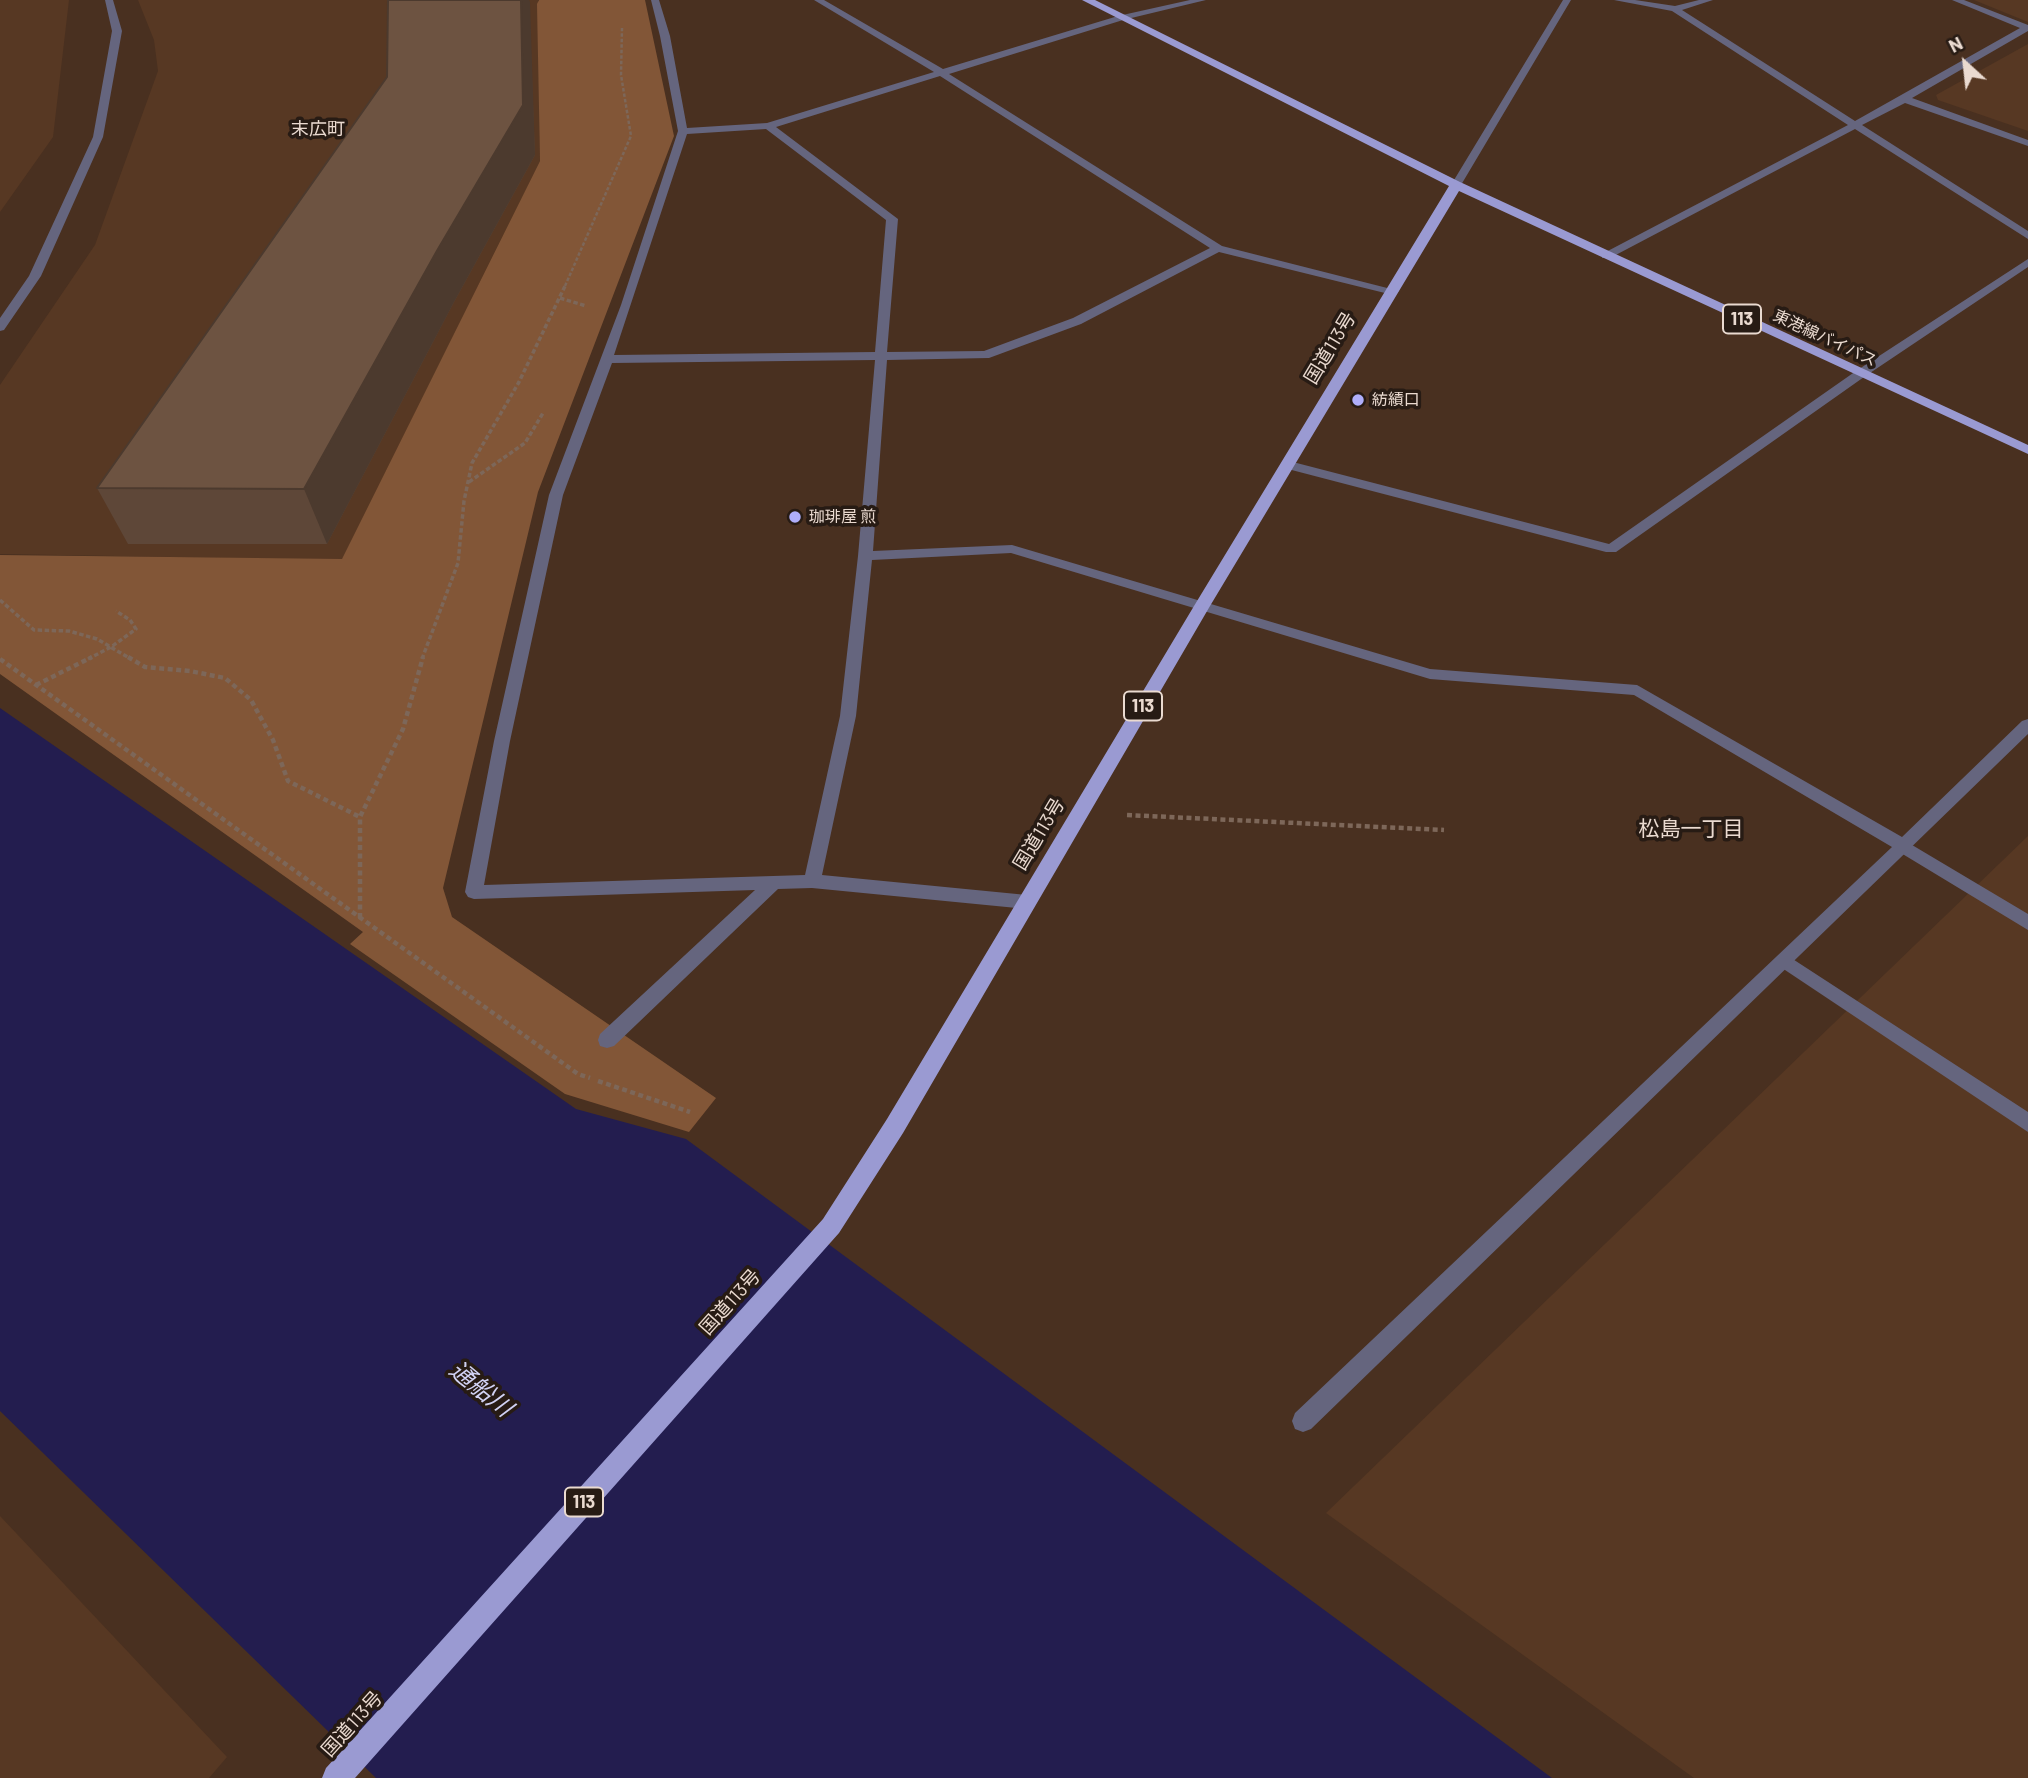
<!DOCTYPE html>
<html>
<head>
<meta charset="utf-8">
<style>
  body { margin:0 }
  #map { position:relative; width:2028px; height:1778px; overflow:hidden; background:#493020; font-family:Barlow,sans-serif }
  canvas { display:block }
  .north { position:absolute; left:1930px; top:28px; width:70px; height:70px; -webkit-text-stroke:5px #271b14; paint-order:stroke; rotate:333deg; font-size:19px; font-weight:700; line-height:28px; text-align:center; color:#eadad0 }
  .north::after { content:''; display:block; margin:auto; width:24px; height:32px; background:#eadad0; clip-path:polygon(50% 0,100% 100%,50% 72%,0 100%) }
</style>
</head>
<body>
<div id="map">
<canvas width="2028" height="1778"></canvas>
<div class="north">N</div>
</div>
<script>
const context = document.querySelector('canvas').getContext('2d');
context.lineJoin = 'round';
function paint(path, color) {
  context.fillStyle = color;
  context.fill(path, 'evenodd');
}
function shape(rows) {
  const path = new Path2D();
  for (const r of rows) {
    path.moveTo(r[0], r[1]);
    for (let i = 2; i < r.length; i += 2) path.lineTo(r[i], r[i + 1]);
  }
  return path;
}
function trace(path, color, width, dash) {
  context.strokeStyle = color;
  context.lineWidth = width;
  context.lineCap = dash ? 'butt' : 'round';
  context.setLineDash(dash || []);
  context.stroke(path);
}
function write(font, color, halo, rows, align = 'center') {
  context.font = font + ' Barlow,"Noto Sans JP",sans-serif';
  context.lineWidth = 7;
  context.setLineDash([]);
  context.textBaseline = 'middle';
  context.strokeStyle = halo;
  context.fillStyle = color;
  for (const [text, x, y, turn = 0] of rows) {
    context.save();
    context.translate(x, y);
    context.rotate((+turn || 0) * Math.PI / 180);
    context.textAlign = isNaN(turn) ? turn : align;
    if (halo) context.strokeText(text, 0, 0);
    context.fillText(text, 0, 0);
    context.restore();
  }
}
const built = shape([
  [0,0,69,0,53,137,0,212],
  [138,0,538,0,540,161,342,560,0,554,0,385,95,245,158,71,154,40],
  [1974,0,2028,0,2028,22],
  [2028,44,2028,131,1938,100,1936,95],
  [2028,836,2028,1778,1694,1778,1326,1513],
  [0,1516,227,1757,209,1778,0,1778]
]);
const green = shape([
  [539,0,645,0,674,136,538,492,443,888,452,917,716,1098,689,1132,565,1094,350,944,363,932,0,674,0,555,342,559,540,161,537,4]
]);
const water = shape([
  [0,708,576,1109,686,1139,1552,1778,376,1778,0,1411]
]);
const pathFar2 = shape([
  [565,286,631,136,621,75,622,28]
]);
const pathFar1 = shape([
  [560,298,586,306],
  [469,482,525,443,543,413],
  [0,600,34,630,69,631,97,639,131,659],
  [88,659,111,647,136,629,130,620,116,611],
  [422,659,458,563,464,501,472,463,519,382,566,284]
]);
const path = shape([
  [128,657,145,667,190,671,225,678,251,700,273,740,288,781,360,817],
  [0,659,578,1074,590,1078],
  [36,685,92,657],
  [1127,815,1444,830],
  [360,918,360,817,403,729,423,657],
  [598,1081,690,1112]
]);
const service = shape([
  [1902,839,2028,914,2028,930,1896,850,1893,845,1896,840,1902,839],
  [1785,954,2028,1112,2028,1132,1779,966,1776,961,1779,956,1785,954]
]);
const minor = shape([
  [651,0,659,0,670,36,687,128,767,123,934,72,814,0,824,0,943,69,1118,16,1190,0,1206,0,1123,20,949,74,1222,246,1399,291,1393,295,1219,252,1081,324,989,358,887,360,873,551,1012,545,1430,669,1637,685,1902,837,2022,721,2028,719,2028,734,1311,1429,1303,1432,1295,1429,1292,1421,1295,1413,1892,847,1634,695,1430,679,1011,553,872,560,856,716,822,875,1027,895,1033,897,1036,902,1033,907,1027,909,812,888,778,889,614,1046,607,1048,600,1046,598,1040,600,1034,755,890,474,899,468,897,465,892,494,741,549,495,621,305,678,131,660,36,651,0],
  [940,76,1210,248,1073,318,984,351,887,352,898,219,776,127,940,76],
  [766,129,886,220,875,352,614,355,687,134,766,129],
  [875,360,858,556,840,716,805,875,484,885,510,741,563,495,612,363,875,360],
  [1614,0,1635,0,1675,6,1699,0,1713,0,1682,10,1855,121,2020,28,1952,0,1964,0,2028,25,2028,31,1912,98,2028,140,2028,146,1905,103,1862,125,2028,231,2028,239,1855,129,1610,258,1602,258,1602,254,1848,125,1672,11,1614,0],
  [2028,259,2028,267,1864,377,1616,552,1606,552,1284,468,1282,465,1289,461,1609,544,1856,371,2028,259]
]);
const tertiary = shape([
  [105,0,113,0,122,31,103,137,41,276,4,330,0,331,0,318,29,276,93,137,112,31,105,0],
  [1563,0,1571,0,1461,185,1452,187,1451,185,1563,0]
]);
const trunk = shape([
  [1082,0,1095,0,1460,182,2028,445,2028,454,1459,191,1210,606,903,1133,839,1233,355,1778,322,1778,326,1768,823,1219,887,1119,1194,606,1449,186,1082,0]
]);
const wall = shape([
  [388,0,529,0,535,155,454,302,327,544,128,544,97,488,387,77]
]);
const shadedWall = shape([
  [521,0,529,0,530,2,535,155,454,302,327,544,304,489]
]);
const building = shape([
  [388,0,521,0,523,105,438,249,304,489,97,488,387,77,388,0]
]);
const markers = [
  [1358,400,7,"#afaefa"],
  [795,517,7,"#afaefa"]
];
const farStreetnames = [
  ["東港線バイパス",1825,338,25]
];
const farPoinames = [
  ["紡績口",1372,400],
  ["珈琲屋 煎",809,517]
];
const farNeighbourhoodnames = [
  ["末広町",318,129]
];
const shields = [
  [1742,319,38],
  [1143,706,38],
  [584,1502,38]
];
const shieldNames = [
  ["113",1742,319],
  ["113",1143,706],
  ["113",584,1502]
];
const streetNames = [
  ["国道113号",1330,348,-59],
  ["国道113号",1039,834,-59],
  ["国道113号",730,1302,-48],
  ["国道113号",352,1724,-48]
];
const neighbourhoodNames = [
  ["松島一丁目",1691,829]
];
const nearWaternames = [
  ["通船川",481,1389,39]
];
paint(built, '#573823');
paint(green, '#825637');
paint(water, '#231d4f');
trace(pathFar2, '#7d6759', 2.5, [3.5, 2]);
trace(pathFar1, '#7d6759', 3.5, [4.5, 2.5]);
trace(path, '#7d6759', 4.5, [5, 3.5]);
paint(service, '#65657e');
paint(minor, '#65657e');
paint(tertiary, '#65657e');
paint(trunk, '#9a9ad2');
paint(wall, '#5e4738');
paint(shadedWall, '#4c3a2e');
paint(building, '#6d5341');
trace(building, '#4c3a2e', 2);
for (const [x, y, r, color] of markers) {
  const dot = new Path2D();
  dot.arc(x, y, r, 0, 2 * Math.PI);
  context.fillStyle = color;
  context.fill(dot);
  trace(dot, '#271b14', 2.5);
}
write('16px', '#eadad0', '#271b14', farStreetnames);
write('16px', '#eadad0', '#271b14', farPoinames, 'left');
write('18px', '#eadad0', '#271b14', farNeighbourhoodnames);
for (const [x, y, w] of shields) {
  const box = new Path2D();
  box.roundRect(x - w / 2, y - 14.5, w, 29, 5);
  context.fillStyle = '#271b14';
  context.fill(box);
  trace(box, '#eadad0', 2);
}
write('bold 18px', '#eadad0', null, shieldNames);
write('19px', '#eadad0', '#271b14', streetNames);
write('21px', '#eadad0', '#271b14', neighbourhoodNames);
write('italic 24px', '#d0d1f3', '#271b14', nearWaternames);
</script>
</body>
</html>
